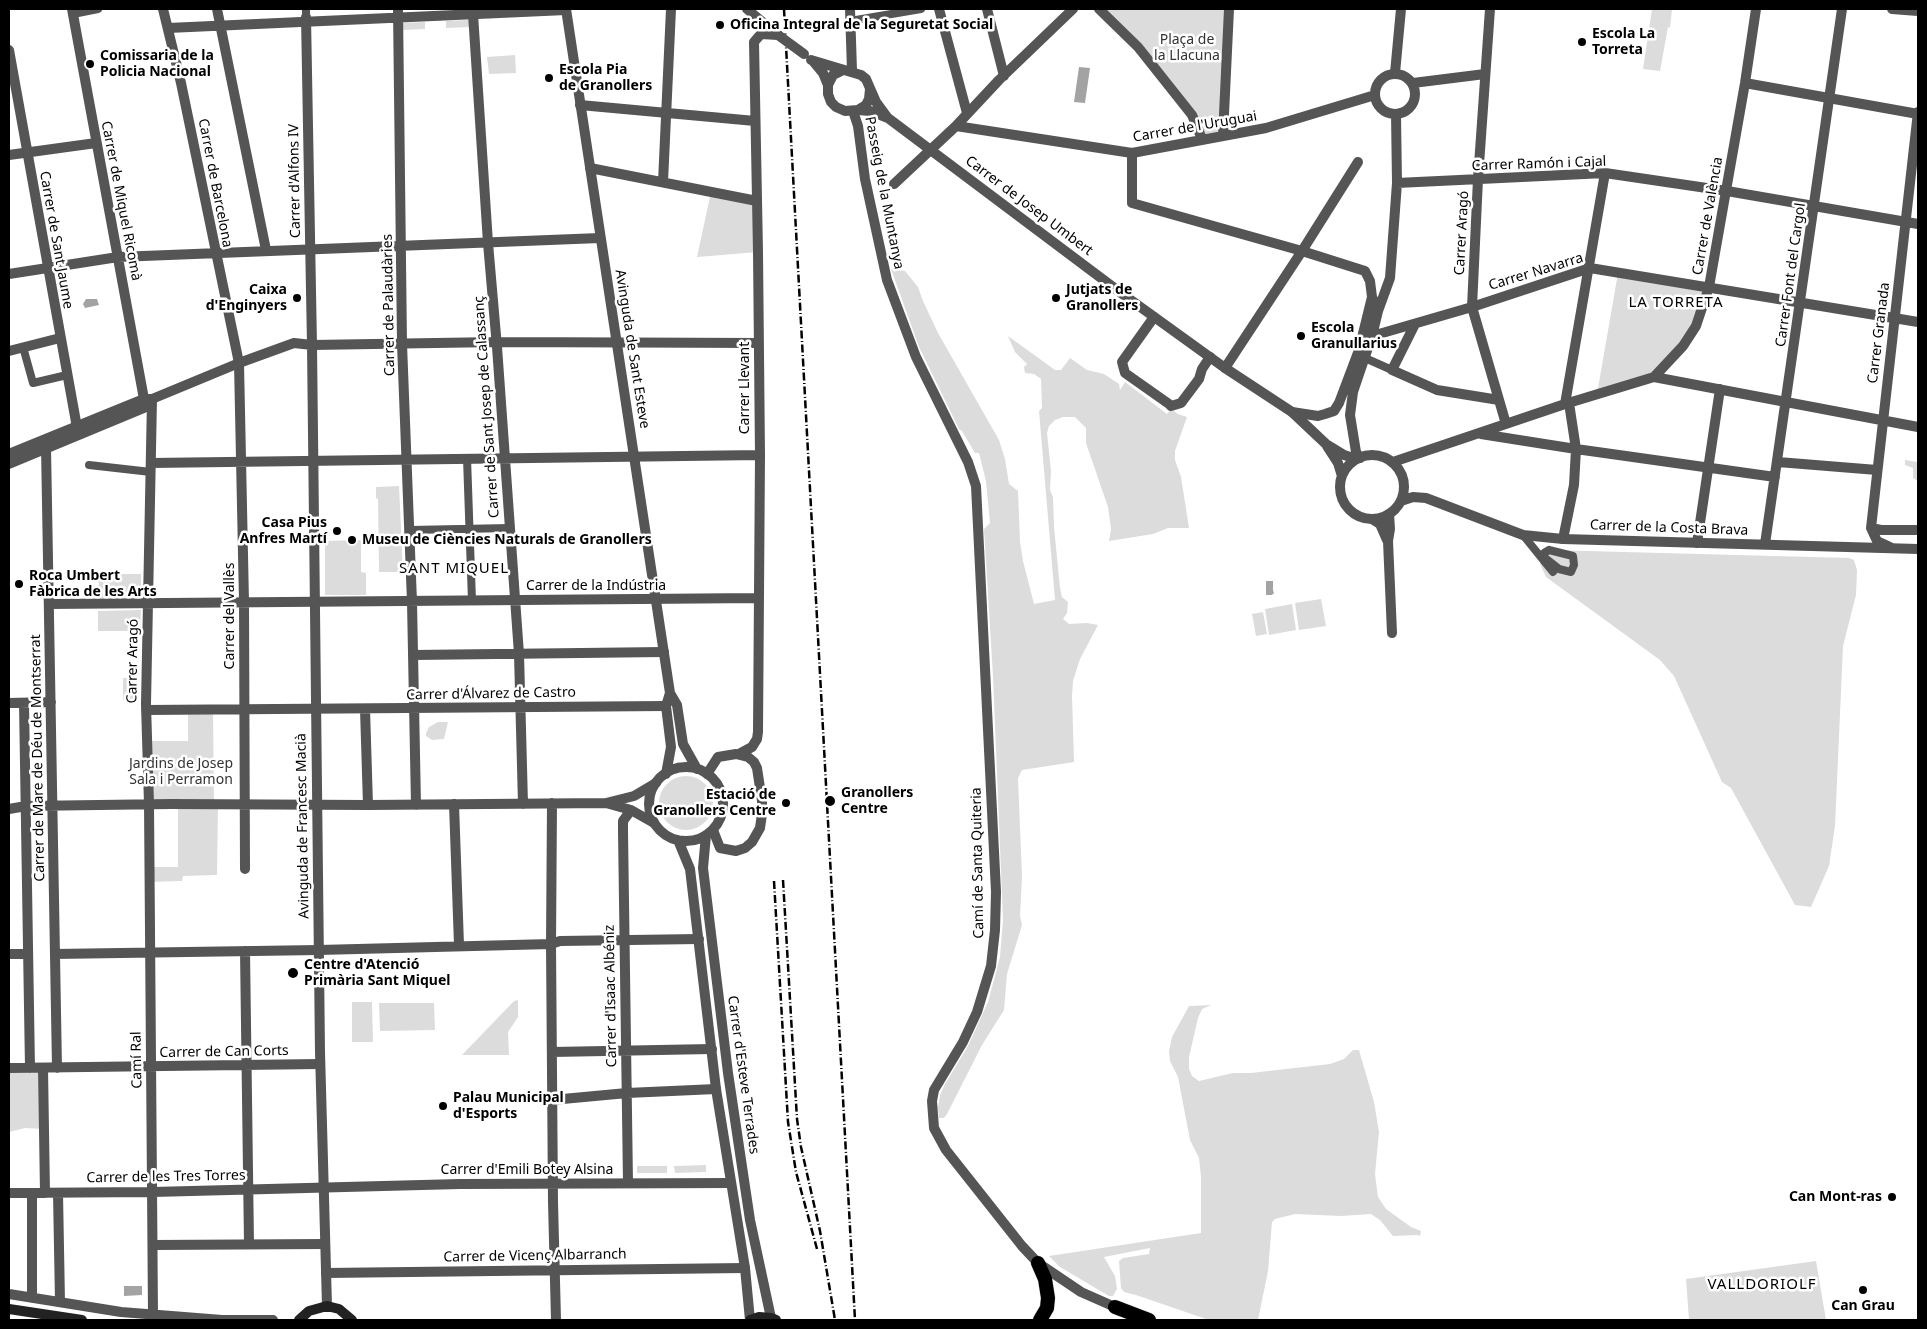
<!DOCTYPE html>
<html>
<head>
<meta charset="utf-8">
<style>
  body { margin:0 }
  #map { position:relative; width:1927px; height:1329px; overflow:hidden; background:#fff; font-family:"Noto Sans",sans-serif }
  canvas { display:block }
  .frame { position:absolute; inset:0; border:10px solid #000; pointer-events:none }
</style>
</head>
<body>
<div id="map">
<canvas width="1927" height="1329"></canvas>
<div class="frame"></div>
</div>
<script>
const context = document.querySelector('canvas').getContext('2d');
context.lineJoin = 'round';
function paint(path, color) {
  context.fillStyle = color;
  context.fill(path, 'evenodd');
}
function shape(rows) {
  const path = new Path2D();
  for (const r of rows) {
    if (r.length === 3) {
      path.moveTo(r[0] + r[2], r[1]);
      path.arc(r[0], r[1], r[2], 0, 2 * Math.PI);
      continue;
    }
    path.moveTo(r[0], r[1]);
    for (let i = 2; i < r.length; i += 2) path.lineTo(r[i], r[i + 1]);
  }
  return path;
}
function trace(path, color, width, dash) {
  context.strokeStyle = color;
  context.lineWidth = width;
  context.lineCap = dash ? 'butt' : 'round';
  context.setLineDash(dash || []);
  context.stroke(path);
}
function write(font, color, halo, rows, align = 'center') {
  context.font = font + ' "Noto Sans",sans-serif';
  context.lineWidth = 5;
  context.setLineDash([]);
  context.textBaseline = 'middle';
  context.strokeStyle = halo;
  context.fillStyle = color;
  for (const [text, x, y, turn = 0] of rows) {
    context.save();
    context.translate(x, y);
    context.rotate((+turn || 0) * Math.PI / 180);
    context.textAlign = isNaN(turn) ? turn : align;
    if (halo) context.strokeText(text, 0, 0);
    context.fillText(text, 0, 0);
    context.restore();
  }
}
const green = shape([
  [1099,9,1229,9,1223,135,1202,139,1191,115],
  [1652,9,1672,9,1670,28,1668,27,1660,71,1643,69],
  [469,20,470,27,446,28,446,21],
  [425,22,425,29,402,30,401,23],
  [515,55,516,73,489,74,487,57],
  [711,192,757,201,758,252,697,257],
  [891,269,905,271,918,287,923,301,938,333,999,440,1005,459,1009,484,1018,491,1020,542,1023,561,1034,604,1055,600,1039,411,1042,408,1041,379,1034,374,1025,373,1024,367,1027,364,1015,352,1008,336,1055,370,1061,370,1070,358,1087,370,1104,374,1119,384,1120,390,1125,382,1167,414,1171,409,1178,414,1187,417,1175,451,1175,460,1181,477,1189,528,1168,528,1153,534,1109,541,1111,529,1108,507,1086,443,1086,428,1075,417,1063,417,1055,420,1049,426,1047,433,1051,471,1050,490,1053,497,1054,527,1060,588,1062,597,1068,602,1067,613,1063,619,1069,624,1087,623,1098,625,1080,659,1073,681,1072,696,1074,762,1022,770,1018,778,1022,876,1020,916,1022,925,1007,974,1004,1010,982,1045,947,1114,944,1118,939,1118,938,1108,940,1095,945,1084,968,1046,988,1002,1000,957,1003,920,993,676,984,529,990,523,986,481,979,453,975,453,962,431,959,429,919,347],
  [1618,273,1709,287,1696,326,1654,377,1597,394],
  [1905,460,1918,462,1918,481,1913,478,1913,468,1905,465],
  [399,486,403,572,379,572,378,499,376,498,376,487],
  [361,540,361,572,366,573,366,595,325,595,325,541],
  [1549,550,1849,558,1854,560,1857,570,1856,595,1843,646,1835,826,1829,866,1811,907,1795,905,1731,788,1722,782,1674,676,1660,660,1546,577,1540,564,1544,553],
  [99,574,141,574,141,597,98,598],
  [1321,599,1326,626,1299,630,1295,603],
  [1292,604,1296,630,1269,635,1265,609],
  [141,610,140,631,98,631,98,611],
  [1263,612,1267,634,1256,636,1252,614],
  [123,678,135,678,135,700,123,700],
  [188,709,213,709,214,804,218,804,217,875,183,876,182,881,179,881,149,882,149,867,178,867,178,805,149,804,151,741,188,741],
  [438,722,448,722,444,739,432,740,426,736,426,733,429,727],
  [686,803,27],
  [518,1000,518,1017,508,1032,509,1055,462,1055,514,1001],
  [352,1002,372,1002,373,1042,352,1042],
  [379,1003,434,1003,435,1030,380,1031],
  [1211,1005,1202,1009,1198,1018,1189,1057,1189,1069,1192,1076,1199,1081,1233,1073,1251,1073,1330,1064,1344,1059,1353,1050,1359,1050,1374,1102,1379,1132,1375,1174,1378,1197,1386,1209,1411,1227,1421,1231,1420,1236,1417,1235,1393,1236,1380,1220,1371,1214,1341,1216,1295,1214,1275,1219,1272,1222,1268,1271,1258,1320,1209,1320,1136,1295,1124,1292,1121,1288,1119,1261,1123,1258,1149,1254,1150,1248,1104,1257,1115,1276,1117,1289,1113,1296,1109,1296,1060,1267,1049,1256,1201,1233,1201,1177,1199,1158,1190,1140,1178,1077,1170,1061,1169,1051,1172,1037,1189,1006],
  [9,1068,43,1068,44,1129,25,1128,9,1132],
  [706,1165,706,1172,675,1173,674,1166],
  [637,1166,667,1166,667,1173,637,1173],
  [1816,1261,1826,1320,1689,1320,1686,1279]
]);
const water = shape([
  [1079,67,1090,68,1085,103,1074,102],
  [86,299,97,299,99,305,85,308,83,304],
  [1266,581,1273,581,1273,590,1274,593,1272,595,1266,595],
  [124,1286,142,1286,142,1295,124,1296]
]);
const pedestrian = shape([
  [306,9,306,17],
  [73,14,98,9],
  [850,21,921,9],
  [23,347,33,383,67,375],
  [1365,358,1392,370],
  [467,458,472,601],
  [89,465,151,472],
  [410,530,510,528],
  [1523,535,1553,572],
  [1549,550,1573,556,1574,565,1571,572,1559,569,1545,558,1544,553,1549,550]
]);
const minor = shape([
  [72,9,144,399],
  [163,9,181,83,239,363,244,602,245,869],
  [217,9,266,250],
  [398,9,402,344,412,602,416,805],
  [850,9,852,71],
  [939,9,967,113],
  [987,9,1004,76],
  [1099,9,1138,47,1192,115,1202,139],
  [1490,9,1478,179,1472,307,1506,424],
  [1892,9,1918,11],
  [473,14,488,243,497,347,519,654,523,804],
  [168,28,566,10],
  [9,50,78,433],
  [1395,73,1401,9],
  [1395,94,20],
  [1413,83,1485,74],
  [1745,83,1918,114],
  [580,105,755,121],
  [853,111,858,126,865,179,887,280,916,357,968,462,976,486,996,892,995,930,991,966,977,1012,963,1042,934,1090,932,1101,934,1128,946,1150,1022,1246,1038,1263,1081,1292,1115,1307],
  [956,126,1132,153,1266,128,1375,95],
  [1223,135,1229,9],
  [1132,153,1132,203,1302,251,1365,271,1370,281,1372,297,1378,311],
  [9,155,96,143],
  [590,168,757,201],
  [663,182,671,9],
  [1397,183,1605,173,1727,191,1918,224],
  [894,184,956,126,999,80,1073,9],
  [9,274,118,257,600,238],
  [1154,317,1122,362,1125,373,1169,404,1171,406,1181,403,1199,379,1202,369,1210,357],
  [1415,324,1392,370,1437,390,1499,400],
  [1372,336,1472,307,1590,268,1918,322],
  [312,345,497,342,759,343],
  [9,351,60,338],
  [1225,368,1302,251,1358,162],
  [1654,377,1918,427],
  [152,399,146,704,149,804,153,1315],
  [1565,404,1605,173],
  [1292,412,1318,416,1325,414,1334,411,1339,403,1359,350,1372,297],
  [1481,434,1576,449,1775,477],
  [46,447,57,1068],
  [1360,458,1356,452,1350,415,1353,392,1372,336,1378,311,1390,278,1397,183,1396,114],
  [1393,462,1565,404,1654,377,1683,346,1696,326,1709,287,1745,83,1756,9],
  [1778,462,1877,470],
  [151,463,760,455],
  [1389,514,1390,529,1388,541,1392,633],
  [1372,519,1380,524,1387,540],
  [1871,528,1881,530,1918,530],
  [1563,539,1574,485,1576,449,1569,403],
  [1697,543,1720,389],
  [1765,544,1842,9],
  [1890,547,1877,541,1871,528,1918,112],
  [49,604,758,598],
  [414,655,664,652],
  [9,703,51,702],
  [24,703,30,1068],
  [365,709,368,805],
  [146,710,666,706],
  [739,754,752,747,757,739,758,732,760,455,758,252,754,42,761,34,778,35],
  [707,774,718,757,736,754,748,757,754,762,757,768,762,801,762,814,760,828,752,842,745,848,736,851,720,848,713,830],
  [552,803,551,944,553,1202,556,1320],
  [606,803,631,810,654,823],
  [454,804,459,945],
  [9,809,26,806,171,804,368,805,606,803,634,796,656,783],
  [245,951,249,1244],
  [9,954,28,954],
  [55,954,319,950,551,944,560,941,699,939],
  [552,1052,712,1049],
  [9,1068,320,1064],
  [43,1068,45,1193],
  [552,1100,627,1093,716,1089],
  [628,1183,623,831,623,821,631,810],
  [9,1193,153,1192,460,1184,731,1183],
  [32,1193,32,1298],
  [58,1193,60,1302],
  [153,1245,325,1244],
  [326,1273,745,1268],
  [9,1294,121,1312,222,1320,273,1320]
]);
const tertiary = shape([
  [566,9,670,693,677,705,683,744,697,769],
  [747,9,778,35],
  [306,17,312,345,320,1052,327,1306],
  [811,60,861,75,866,79,876,102,887,117],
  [813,61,823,73,828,85],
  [843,70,833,75,828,85,828,94,831,102,836,107,845,111,858,110,866,105,869,99,870,89],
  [858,110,870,111,888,118,1121,293,1225,368,1292,412,1326,444,1344,455,1357,459],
  [1327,446,1338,463,1342,476],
  [9,454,144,399,152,399],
  [1372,487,32],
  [9,464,144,408,152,399,239,363,294,343,312,345],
  [1401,501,1413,497,1426,498,1523,535,1563,539,1918,549],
  [686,804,37],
  [666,774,671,747,666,706,670,693],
  [706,835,703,868,728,1073,750,1220,771,1318],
  [678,840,690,869,716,1089,745,1268,750,1320]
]);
const secondary = shape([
  [9,1309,82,1320],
  [299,1320,309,1311,327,1306,339,1309,352,1320],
  [750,1320,759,1317,771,1318,776,1320]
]);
const trunk = shape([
  [1038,1263,1045,1279,1048,1298,1047,1308,1040,1320],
  [1115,1307,1149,1320]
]);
const rail = shape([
  [784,9,855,1320],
  [783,880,797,1119,801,1147,820,1231,835,1320],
  [774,881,788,1122,796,1172,817,1249]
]);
const tertiaryBridge = shape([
  [778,35,804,54]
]);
const markers = [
  [720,25,5,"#000"],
  [1582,42,5,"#000"],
  [90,64,5,"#000"],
  [549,78,5,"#000"],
  [297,298,5,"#000"],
  [1056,298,5,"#000"],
  [1301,336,5,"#000"],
  [337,531,5,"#000"],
  [352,540,5,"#000"],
  [19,584,5,"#000"],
  [830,801,6,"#000"],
  [786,803,5,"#000"],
  [293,973,6,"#000"],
  [443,1106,5,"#000"],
  [1892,1197,5,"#000"],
  [1863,1290,5,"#000"]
];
const poiNames = [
  ["Oficina Integral de la Seguretat Social",730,25],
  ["Escola La",1592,34],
  ["Torreta",1592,50],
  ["Comissaria de la",100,56],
  ["Policia Nacional",100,72],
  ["Escola Pia",559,70],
  ["de Granollers",559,86],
  ["Caixa",287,290,"right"],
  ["d'Enginyers",287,306,"right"],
  ["Jutjats de",1066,290],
  ["Granollers",1066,306],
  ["Escola",1311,328],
  ["Granullarius",1311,344],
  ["Casa Pius",327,523,"right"],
  ["Anfres Martí",327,539,"right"],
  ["Museu de Ciències Naturals de Granollers",362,540],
  ["Roca Umbert",29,576],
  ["Fàbrica de les Arts",29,592],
  ["Granollers",841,793],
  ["Centre",841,809],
  ["Estació de",776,795,"right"],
  ["Granollers Centre",776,811,"right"],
  ["Centre d'Atenció",304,965],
  ["Primària Sant Miquel",304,981],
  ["Palau Municipal",453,1098],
  ["d'Esports",453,1114],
  ["Can Mont-ras",1882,1197,"right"],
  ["Can Grau",1863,1306,"center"]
];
const parkNames = [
  ["Plaça de",1187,40],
  ["la Llacuna",1187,56],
  ["Jardins de Josep",181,764],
  ["Sala i Perramon",181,780]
];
const streetNames = [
  ["Carrer de l'Uruguai",1195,127,-10],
  ["Carrer Ramón i Cajal",1539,164,-2],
  ["Carrer d'Alfons IV",295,181,-91],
  ["Carrer de Barcelona",215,183,79],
  ["Passeig de la Muntanya",884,193,79],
  ["Carrer de Miquel Ricomà",121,201,79],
  ["Carrer de Josep Umbert",1029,206,37],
  ["Carrer de València",1708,216,-80],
  ["Carrer Aragó",1462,233,-87],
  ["Carrer de Sant Jaume",56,240,80],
  ["Carrer Navarra",1536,272,-17],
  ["Carrer Font del Cargol",1791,275,-82],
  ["Carrer de Palaudàries",389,305,-91],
  ["Carrer Granada",1879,333,-83],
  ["Avinguda de Sant Esteve",632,349,81],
  ["Carrer Llevant",745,388,-90],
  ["Carrer de Sant Josep de Calassanç",487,407,-94],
  ["Carrer de la Costa Brava",1669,528,2],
  ["Carrer de la Indústria",596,586],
  ["Carrer del Vallès",230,616,-90],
  ["Carrer Aragó",133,661,-89],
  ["Carrer d'Álvarez de Castro",491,694,-1],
  ["Carrer de Mare de Déu de Montserrat",38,758,-91],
  ["Avinguda de Francesc Macià",303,826,-91],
  ["Camí de Santa Quiteria",978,863,-91],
  ["Carrer d'Isaac Albéniz",611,996,-91],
  ["Carrer de Can Corts",224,1052,-1],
  ["Camí Ral",137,1060,-91],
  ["Carrer d'Esteve Terrades",743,1075,82],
  ["Carrer d'Emili Botey Alsina",527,1170],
  ["Carrer de les Tres Torres",166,1177,-1],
  ["Carrer de Vicenç Albarranch",535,1256,-1]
];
const neighbourhoodNames = [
  ["LA TORRETA",1676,303],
  ["SANT MIQUEL",454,569],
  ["VALLDORIOLF",1762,1285]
];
paint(green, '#dcdcdc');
paint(water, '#a3a3a3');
trace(trunk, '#dbdbdb', 15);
trace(pedestrian, '#555', 8);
trace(minor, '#555', 10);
trace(tertiary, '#555', 10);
trace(secondary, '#222', 10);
trace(trunk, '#000', 14);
trace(rail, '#000', 2.5, [8, 2.5, 1, 2.5]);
trace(tertiaryBridge, '#555', 10);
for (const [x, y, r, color] of markers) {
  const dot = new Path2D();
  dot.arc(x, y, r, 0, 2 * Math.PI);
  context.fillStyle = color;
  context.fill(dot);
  trace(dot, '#fff', 2);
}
write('bold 14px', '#000', '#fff', poiNames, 'left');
write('14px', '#333', '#fff', parkNames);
write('14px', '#000', '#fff', streetNames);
context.letterSpacing = '1px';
write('15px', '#000', '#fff', neighbourhoodNames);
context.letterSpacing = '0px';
</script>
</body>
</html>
